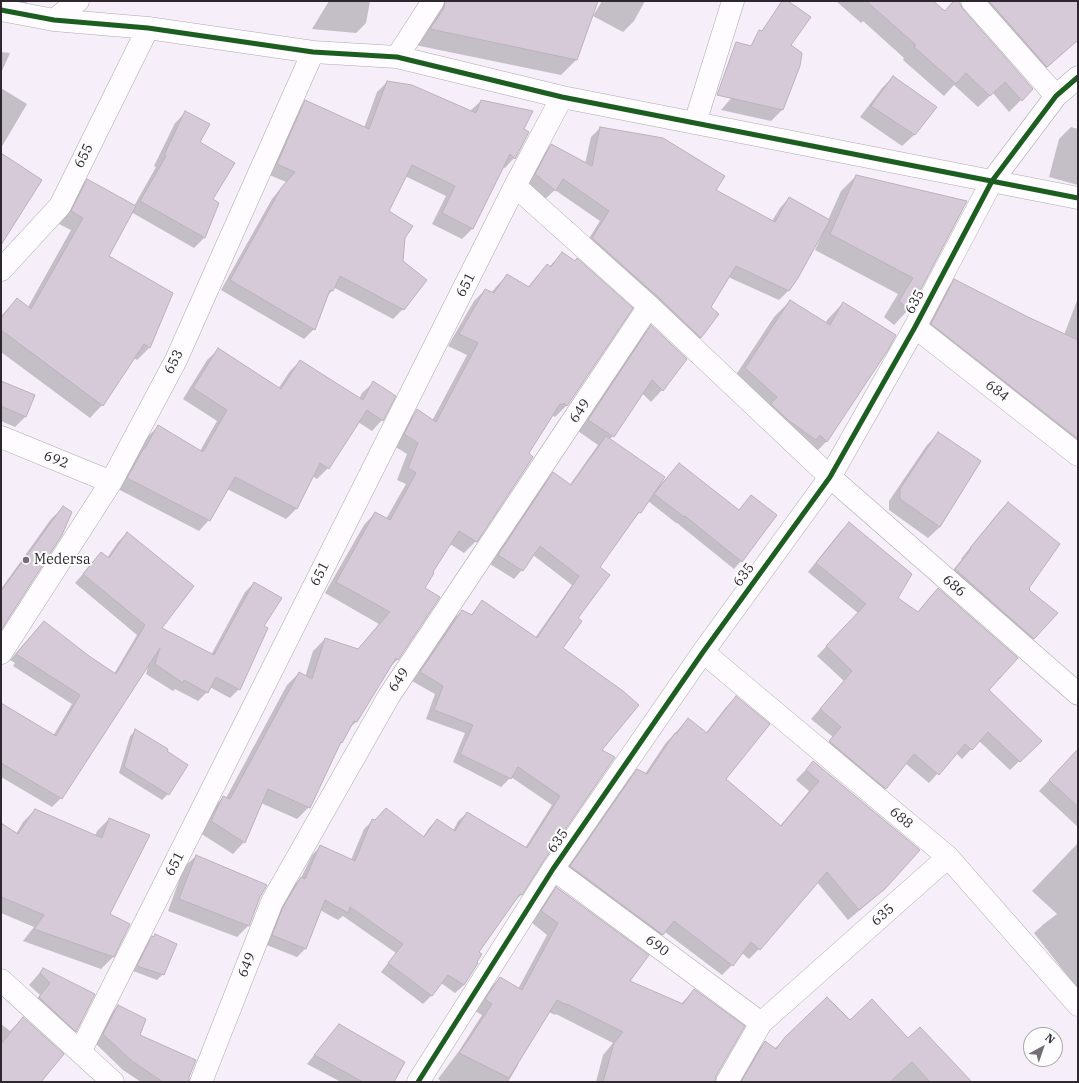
<!DOCTYPE html>
<html>
<head>
<meta charset="utf-8">
<style>
  body { margin:0 }
  #map { position:relative; width:1079px; height:1083px; overflow:hidden; background:#f6eef8; font-family:"IBM Plex Serif",serif }
  canvas { display:block }
  .frame { position:absolute; inset:0; border:2px solid #2e2730; pointer-events:none }
  .north { position:absolute; left:1023px; top:1027px; width:40px; height:40px; box-sizing:border-box; background:#fdfdfd; border:1px solid #aaa7ab; border-radius:50%; rotate:40deg; font-size:11px; font-weight:700; line-height:16px; text-align:center; color:#2e2730 }
  .north::after { content:''; display:block; margin:auto; width:14px; height:18px; background:#746d76; clip-path:polygon(50% 0,100% 100%,50% 72%,0 100%) }
</style>
</head>
<body>
<div id="map">
<canvas width="1079" height="1083"></canvas>
<div class="frame"></div>
<div class="north">N</div>
</div>
<script>
const context = document.querySelector('canvas').getContext('2d');
context.lineJoin = 'round';
function paint(path, color) {
  context.fillStyle = color;
  context.fill(path, 'evenodd');
}
function shape(rows) {
  const path = new Path2D();
  for (const r of rows) {
    path.moveTo(r[0], r[1]);
    for (let i = 2; i < r.length; i += 2) path.lineTo(r[i], r[i + 1]);
  }
  return path;
}
function trace(path, color, width, dash) {
  context.strokeStyle = color;
  context.lineWidth = width;
  context.lineCap = dash ? 'butt' : 'round';
  context.setLineDash(dash || []);
  context.stroke(path);
}
function write(font, color, halo, rows, align = 'center') {
  context.font = font + ' "IBM Plex Serif",serif';
  context.lineWidth = 4;
  context.setLineDash([]);
  context.textBaseline = 'middle';
  context.strokeStyle = halo;
  context.fillStyle = color;
  for (const [text, x, y, turn = 0] of rows) {
    context.save();
    context.translate(x, y);
    context.rotate((+turn || 0) * Math.PI / 180);
    context.textAlign = isNaN(turn) ? turn : align;
    if (halo) context.strokeText(text, 0, 0);
    context.fillText(text, 0, 0);
    context.restore();
  }
}
const shadow = shape([
  [20,1,29,1,23,5],
  [329,1,370,1,366,23,356,33,312,29],
  [438,1,597,1,576,60,561,75,415,45],
  [602,1,645,1,634,21,623,32,593,16],
  [836,1,932,1,944,12,953,1,959,1,962,10,1032,89,1009,112,993,93,978,107,954,85,944,96,903,60,904,58,863,21,861,23],
  [964,1,1078,1,1078,40,1035,78],
  [1,52,10,53,1,73],
  [771,52,799,65,782,110,771,121,721,110],
  [893,77,936,108,914,135,902,146,860,117,882,88],
  [387,82,470,111,481,101,523,129,514,158,505,168,503,167,472,229,462,239,432,224,446,196,405,176,387,211,404,238,402,262,403,309,393,319,333,287,332,291,326,297,314,329,304,339,221,290,272,199,286,182,267,174,296,111,306,101,364,128,377,92],
  [1,88,27,104,1,148],
  [186,112,199,142,211,199,218,203,204,238,194,248,131,212,107,256,172,293,149,348,137,360,134,358,102,405,90,418,1,352,1,316,17,299,28,307,71,230,59,224,75,193,87,180,134,206,156,167,154,166,175,123],
  [1071,127,1078,129,1078,185,1049,177,1059,139],
  [600,128,772,221,780,208,789,198,828,220,841,191,856,176,966,201,909,309,894,325,884,317,898,294,815,250,821,237,820,236,789,290,779,300,728,277,710,307,701,338,691,347,583,248,600,221,555,190,545,199,526,184,542,155,552,145,585,164,591,137],
  [562,253,567,405,555,417,552,415,527,453,532,457,476,541,464,553,450,544,432,573,423,588,398,659,390,667,356,722,348,729,341,742,338,746,309,807,297,819,261,803,244,842,233,854,200,833,212,808,224,797,226,798,287,685,299,673,305,677,313,651,325,639,357,650,379,624,325,593,364,525,375,513,386,519,406,484,397,480,407,454,394,446,406,422,417,411,432,421,467,355,448,346,474,301,485,290,491,293,496,287,507,275,528,287,536,277,548,266,549,267],
  [955,280,1029,319,1064,335,1078,298,1078,461,919,337,942,293],
  [790,301,825,323,828,319,843,303,827,441,811,457,730,384,774,317],
  [651,327,662,390,651,402,642,393,613,436,609,440,660,485,679,464,738,511,751,497,776,515,741,561,734,569,677,523,676,523,648,501,640,512,634,519,598,568,576,618,561,649,600,750,542,861,521,895,512,903,478,953,464,985,455,993,441,983,431,996,423,1004,381,972,396,953,343,916,338,920,320,910,306,948,297,957,264,944,275,917,292,887,301,878,312,855,321,846,351,860,364,829,373,820,423,837,429,828,437,820,453,831,458,821,467,813,525,848,552,805,511,777,501,787,453,762,465,733,426,719,435,694,412,681,453,619,462,611,470,616,482,602,535,638,572,585,533,555,522,570,514,579,490,564,545,482,553,473,569,486,598,445,578,431,640,338],
  [218,350,278,389,290,371,300,361,359,399,362,393,373,383,382,420,372,431,358,422,328,468,317,479,312,476,296,509,286,519,227,489,209,520,199,531,118,489,147,437,158,427,200,451,217,421,183,399,207,360],
  [1,382,34,395,25,417,15,427,1,421],
  [938,434,979,461,940,527,928,538,889,510,889,501,927,445],
  [1008,503,1027,588,1034,638,1024,648,945,580,962,559,961,559,998,513],
  [63,508,1,628,1,589,51,519],
  [849,523,896,598,917,613,929,598,938,589,987,690,1040,741,1010,770,979,741,962,759,956,753,929,783,905,763,885,788,876,797,821,751,833,737,811,719,844,681,817,656,858,613,808,572,840,532],
  [127,533,161,628,211,655,245,592,254,583,263,627,239,689,230,698,210,687,207,692,198,701,175,689,173,691,146,674,149,663,61,798,52,807,1,777,1,713,53,736,72,704,13,666,15,663,10,660,35,631,44,622,88,657,114,674,137,635,75,583,101,553,107,558,118,542],
  [736,697,725,779,780,826,809,791,796,780,813,762,884,888,873,899,848,920,817,882,759,949,749,959,742,953,732,965,722,975,665,932,652,945,561,877,627,781,637,770,645,774,665,744,688,719,706,733,726,707],
  [135,731,186,765,168,794,162,800,119,773,130,736],
  [1078,750,1078,827,1039,791],
  [35,810,95,836,97,831,109,819,109,914,129,925,113,957,101,969,23,941,34,927,1,913,1,824,16,834,23,822],
  [1078,843,1078,987,1077,988,1034,933,1045,923,1057,914,1032,891],
  [196,856,259,897,248,926,237,937,168,911,184,867],
  [556,888,629,982,681,1004,694,990,715,1076,714,1082,596,1082,603,1055,613,1043,556,1014,555,1015,549,1012,517,1064,518,1065,508,1082,442,1082,438,1079,459,1051,482,1015,475,1011,489,989,500,978,518,989,547,935,531,922,545,899],
  [155,935,163,974,157,980,133,971,147,943],
  [43,969,75,1031,64,1042,28,1009,40,995,29,985],
  [118,1006,139,1036,188,1077,188,1082,141,1082,123,1070,95,1043,109,1015],
  [23,1018,40,1082,1,1082,1,1024,10,1031],
  [850,1021,908,1040,967,1082,738,1082,754,1053,765,1042,774,1049,786,1038],
  [339,1026,390,1082,341,1082,307,1064,331,1034]
]);
const building = shape([
  [445,1,598,1,577,60,430,29,444,8,445,1],
  [782,1,788,1,811,17,791,45,802,53,800,66,783,110,717,95,736,42,751,46,759,30,762,31,782,1],
  [866,1,933,1,945,11,954,1,960,1,960,4,963,9,1033,89,1022,101,1005,82,990,96,966,73,956,84,914,47,916,45,866,1],
  [989,1,1078,1,1078,40,1047,67,989,1],
  [893,76,937,107,915,135,871,106,893,76],
  [387,81,412,85,476,113,481,100,533,111,524,129,529,132,515,159,510,154,473,229,442,213,455,186,412,165,389,211,413,226,405,238,403,261,427,280,404,310,340,276,333,291,330,290,315,330,230,280,281,188,295,172,277,164,305,100,369,129,387,81],
  [185,111,210,124,200,142,235,163,213,199,219,203,205,238,140,201,166,156,164,155,185,111],
  [600,127,663,138,725,176,716,190,775,222,789,197,830,220,798,278,789,291,736,266,711,307,719,314,701,338,658,297,592,238,609,211,563,179,556,191,535,174,551,144,592,166,600,127],
  [1,153,42,180,1,245,1,153],
  [856,175,967,201,910,310,899,301,913,278,830,234,856,175],
  [87,179,136,206,109,256,173,293,150,348,144,344,103,406,1,330,1,318,17,298,31,309,83,218,71,211,87,179],
  [562,252,575,261,577,258,633,308,567,406,564,403,562,405,560,404,529,453,533,457,477,542,459,531,433,572,434,573,425,588,440,597,398,660,396,658,357,722,354,721,342,743,341,742,310,808,268,789,245,843,211,821,223,796,230,799,299,672,312,679,325,638,358,649,390,612,336,582,375,512,390,520,416,473,408,468,418,443,404,434,417,409,436,422,478,343,459,334,485,289,494,293,507,274,529,287,547,264,551,267,562,252],
  [954,279,1030,318,1078,340,1078,439,931,324,954,279],
  [790,300,830,325,843,302,896,335,888,350,827,442,820,435,816,440,788,420,771,404,777,397,745,368,790,300],
  [651,325,687,359,663,391,652,380,614,437,588,420,651,325],
  [218,348,281,389,300,360,363,400,373,381,396,396,383,421,367,410,329,469,320,463,297,509,235,477,210,521,127,478,144,448,145,448,158,425,203,452,227,410,193,388,218,348],
  [1,381,35,395,26,417,1,406,1,381],
  [938,432,981,461,940,527,900,499,900,489,938,432],
  [606,436,665,477,641,513,639,512,600,567,610,575,578,618,582,621,563,648,623,691,639,705,602,750,615,757,543,862,522,895,520,894,479,952,482,954,477,962,478,963,464,985,448,975,432,996,388,963,403,944,350,907,348,913,325,900,306,949,272,935,283,907,301,877,305,879,320,845,355,861,372,819,375,820,386,808,424,837,437,819,455,831,467,812,527,848,560,796,518,767,511,779,460,754,473,725,434,710,443,686,420,672,462,610,472,615,482,600,537,638,579,576,540,546,523,571,498,555,553,472,571,485,606,436],
  [679,463,739,510,751,495,777,515,742,562,685,516,684,517,654,494,679,463],
  [1008,502,1060,544,1029,588,1030,589,1029,590,1058,613,1034,639,955,569,971,549,970,548,1008,502],
  [63,506,72,512,62,535,1,630,1,591,63,506],
  [849,522,912,574,898,598,918,612,938,588,1018,658,989,690,1042,741,1020,762,988,732,972,750,965,744,939,775,914,754,886,789,829,741,841,727,820,709,852,671,826,646,866,604,816,563,849,522],
  [127,532,194,586,162,628,214,655,254,582,282,598,264,626,268,628,240,690,216,677,208,693,184,680,183,683,155,664,160,648,62,799,1,763,1,703,56,736,80,695,16,654,44,621,89,656,116,674,145,625,83,574,101,552,109,558,127,532],
  [736,696,770,724,726,779,781,826,819,781,806,770,813,761,920,850,885,889,859,910,827,872,760,950,751,942,733,966,674,921,663,935,570,866,637,769,647,774,675,733,676,734,688,718,707,733,736,696],
  [135,729,168,749,167,751,188,765,169,795,124,767,135,729],
  [1078,749,1078,807,1049,780,1078,749],
  [35,809,102,838,109,818,150,835,110,914,130,924,114,957,34,929,44,915,1,897,1,823,18,834,35,809],
  [196,855,267,885,260,897,249,926,179,899,196,855],
  [556,887,649,955,630,981,683,1004,694,989,745,1026,716,1076,715,1082,603,1082,614,1043,623,1032,567,1004,567,1005,557,1000,509,1078,459,1053,469,1039,492,1004,485,999,500,977,522,990,558,923,541,911,556,887],
  [155,934,177,944,164,975,137,966,152,936,154,937,155,934],
  [43,968,95,994,76,1032,39,997,50,983,40,973,43,968],
  [827,997,850,1020,872,999,908,1038,920,1027,972,1082,930,1082,912,1062,890,1082,741,1082,765,1041,776,1049,785,1037,827,997],
  [118,1005,146,1019,140,1035,196,1060,189,1077,189,1082,163,1082,132,1061,103,1034,118,1005],
  [23,1017,64,1054,41,1082,1,1082,1,1044,23,1017],
  [339,1024,405,1062,394,1082,363,1082,314,1055,339,1024]
]);
const minor = shape([
  [972,1,1056,96],
  [1,10,54,20,148,28,313,52,397,57,562,97,1078,198],
  [54,20,78,1],
  [397,57,433,1],
  [695,123,733,1],
  [515,186,649,306,830,477,1078,694],
  [1,270,60,206,148,28],
  [915,327,1078,455],
  [1,437,111,482],
  [703,652,948,857,1078,1005],
  [1,653,111,482,176,360,313,52],
  [553,869,761,1023],
  [1,980,113,1082],
  [80,1052,515,186,562,97],
  [201,1082,272,902,389,696,649,306],
  [418,1082,553,869,703,652,830,477,915,327,992,181,1056,96,1078,77],
  [727,1082,761,1023,948,857]
]);
const cycleway = shape([
  [1,10,54,20,148,28,313,52,397,57,562,97,1078,198],
  [418,1082,553,869,703,652,830,477,915,327,992,181,1056,96,1078,77]
]);
const markers = [
  [26,560,4,"#746d76"]
];
const streetNames = [
  ["655",84,156,-64],
  ["651",466,285,-63],
  ["635",915,302,-62],
  ["653",174,362,-64],
  ["684",997,391,38],
  ["649",580,411,-56],
  ["692",56,460,22],
  ["651",320,574,-63],
  ["635",744,575,-54],
  ["686",954,586,41],
  ["649",399,680,-56],
  ["688",901,818,40],
  ["635",558,841,-55],
  ["651",175,864,-63],
  ["635",883,915,-42],
  ["690",657,946,36],
  ["649",247,965,-68]
];
const poiNames = [
  ["Medersa",34,560]
];
paint(shadow, '#0003');
paint(building, '#d7cad8');
trace(building, '#bab2ba', 1);
trace(minor, '#afa8b1', 23);
trace(minor, '#fefcfe', 22);
trace(cycleway, '#1b5e20', 5);
for (const [x, y, r, color] of markers) {
  const dot = new Path2D();
  dot.arc(x, y, r, 0, 2 * Math.PI);
  context.fillStyle = color;
  context.fill(dot);
  trace(dot, '#fdfdfd', 1.5);
}
write('14px', '#2e2730', '#fdfdfd', streetNames);
write('14px', '#2e2730', '#fdfdfd', poiNames, 'left');
</script>
</body>
</html>
